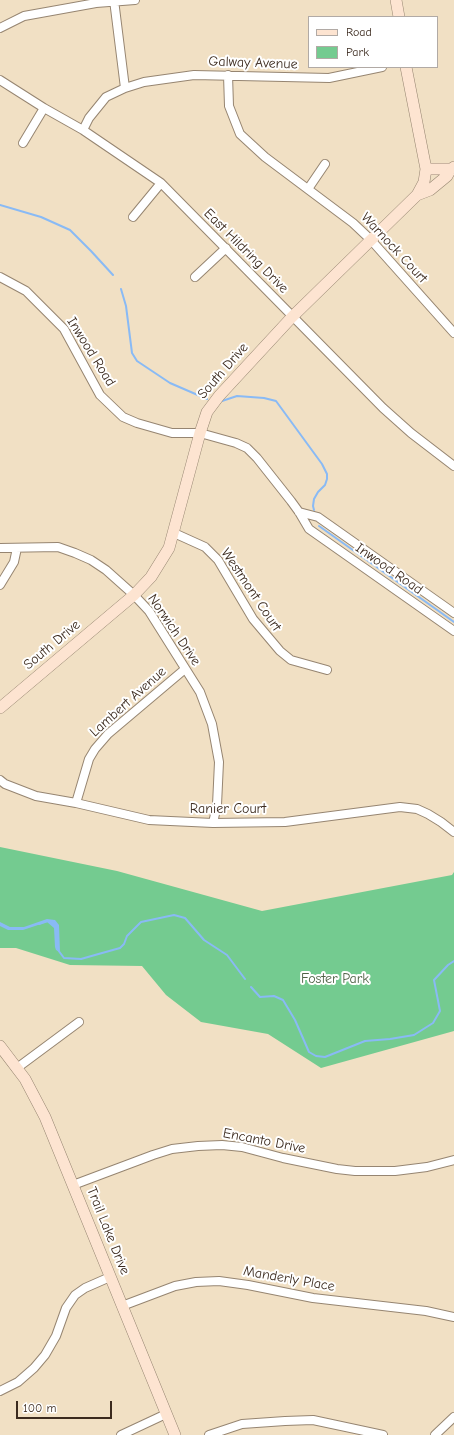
<!DOCTYPE html>
<html>
<head>
<meta charset="utf-8">
<style>
  body { margin:0 }
  #map { position:relative; width:454px; height:1435px; overflow:hidden; background:#f1e0c4; font-family:"Comic Neue",sans-serif }
  canvas { display:block }
  .legend { position:absolute; left:308px; top:16px; width:130px; height:52px; box-sizing:border-box; background:#fff; border:1px solid #b1aaa5; margin:0; padding:5px 7px; list-style:none; font-size:12px; color:#3b2a1e }
  .legend li { display:flex; align-items:center; gap:8px; height:20px }
  .legend b { width:20px; border:1px solid #b1aaa5 }
  .scale { position:absolute; left:16px; top:1401px; width:96px; height:18px; box-sizing:border-box; border:2px solid #3b2a1e; border-top:0; padding-left:5px; font-size:12px; line-height:14px; white-space:nowrap; color:#3b2a1e; -webkit-text-stroke:3px #fff; paint-order:stroke }
</style>
</head>
<body>
<div id="map">
<canvas width="454" height="1435"></canvas>
<ul class="legend">
<li><b style="height:5px;background:#fde4d1"></b>Road</li>
<li><b style="height:11px;background:#74cb90"></b>Park</li>
</ul>
<div class="scale">100 m</div>
</div>
<script>
const context = document.querySelector('canvas').getContext('2d');
context.lineJoin = 'round';
function paint(path, color) {
  context.fillStyle = color;
  context.fill(path, 'evenodd');
}
function shape(rows) {
  const path = new Path2D();
  for (const r of rows) {
    path.moveTo(r[0], r[1]);
    for (let i = 2; i < r.length; i += 2) path.lineTo(r[i], r[i + 1]);
  }
  return path;
}
function trace(path, color, width, dash) {
  context.strokeStyle = color;
  context.lineWidth = width;
  context.lineCap = dash ? 'butt' : 'round';
  context.setLineDash(dash || []);
  context.stroke(path);
}
function write(font, color, halo, rows, align = 'center') {
  context.font = font + ' "Comic Neue",sans-serif';
  context.lineWidth = 4;
  context.setLineDash([]);
  context.textBaseline = 'middle';
  context.strokeStyle = halo;
  context.fillStyle = color;
  for (const [text, x, y, turn = 0] of rows) {
    context.save();
    context.translate(x, y);
    context.rotate((+turn || 0) * Math.PI / 180);
    context.textAlign = isNaN(turn) ? turn : align;
    if (halo) context.strokeText(text, 0, 0);
    context.fillText(text, 0, 0);
    context.restore();
  }
}
const green = shape([
  [0,847,117,871,262,911,452,875,454,872,454,1031,321,1068,268,1034,201,1022,166,995,142,966,70,965,16,948,0,948]
]);
const water = shape([
  [47,919,55,920,59,925,60,952,56,950,55,947,54,928,47,922,23,930,8,930,0,926,0,922,10,927,24,927]
]);
const stream = shape([
  [0,205,41,217,70,230,91,251,113,275],
  [121,289,126,306,132,353,137,361,170,383,207,399],
  [222,401,237,396,264,398,276,401,322,464,327,474,327,479,325,485,318,492,314,499,313,506,314,510],
  [319,526,454,622],
  [39,924,48,921],
  [58,950,64,958,81,959,95,955,120,948,124,944,127,936,141,922,174,915,185,918,204,940,227,955,245,979],
  [251,987,260,997,274,996,283,1000,295,1020,309,1052,316,1056,325,1057,365,1041,390,1039,414,1035,433,1023,440,1011,434,980,448,965,454,961]
]);
const street = shape([
  [114,0,125,88],
  [0,28,24,16,96,3,135,0],
  [228,75,229,106,240,134,265,157,353,223,371,240,454,333],
  [0,80,44,108,83,130,161,183,383,408,411,433,454,466],
  [83,130,89,118,106,97,125,88,144,82,194,75,329,78,382,67],
  [23,143,44,108],
  [308,189,325,164],
  [133,217,161,183],
  [0,277,26,291,64,329,100,395,123,417,137,423,172,433,200,433,236,443,247,448,257,458,291,501,299,512,309,529,454,631],
  [195,277,226,248],
  [299,512,318,517,454,613],
  [174,533,205,547,218,560,253,619,280,651,291,660,327,670],
  [0,548,58,547,75,553,91,560,106,570,134,595,149,611,200,692,212,724,219,762,217,805,213,823],
  [0,585,14,562,17,548],
  [0,780,5,784,36,796,76,803,149,820,213,823,285,822,400,807,417,809,428,814,441,822,454,832],
  [76,803,89,759,95,749,108,734,185,669],
  [17,1068,79,1022],
  [73,1185,153,1155,172,1149,198,1146,222,1145,242,1147,283,1158,337,1169,355,1171,395,1171,427,1167,454,1160],
  [122,1306,175,1286,196,1282,219,1281,248,1285,313,1298,426,1311,454,1317],
  [0,1391,18,1382,34,1368,45,1355,56,1336,66,1308,75,1295,85,1288,110,1277],
  [121,1435,166,1414],
  [209,1435,242,1424,285,1421,313,1420,383,1435],
  [435,1435,454,1417]
]);
const secondary = shape([
  [396,0,399,17],
  [426,169,451,169,454,167],
  [417,195,430,190,447,176,451,169],
  [0,708,134,595,151,577,169,548,200,433,207,412,219,396,292,317,417,195,424,182,426,169,406,67],
  [0,1046,25,1079,45,1117,175,1435]
]);
const streetNames = [
  ["Galway Avenue",253,63,2],
  ["Warnock Court",394,248,47],
  ["East Hildring Drive",246,251,45],
  ["Inwood Road",91,352,58],
  ["South Drive",223,371,-49],
  ["Inwood Road",389,569,35],
  ["Westmont Court",251,590,56],
  ["Norwich Drive",174,630,56],
  ["South Drive",52,645,-40],
  ["Lambert Avenue",128,702,-42],
  ["Ranier Court",228,809],
  ["Encanto Drive",264,1141,11],
  ["Trail Lake Drive",108,1231,68],
  ["Manderly Place",289,1279,10]
];
const parkNames = [
  ["Foster Park",335,979]
];
paint(green, '#74cb90');
paint(water, '#89baf5');
trace(stream, '#89baf5', 2);
trace(street, '#968571', 10);
trace(secondary, '#968571', 12);
trace(street, '#fff', 8);
trace(secondary, '#fde4d1', 11);
write('14px', '#3b2a1e', '#fff', streetNames);
write('14px', '#4f6246', '#fff', parkNames);
</script>
</body>
</html>
